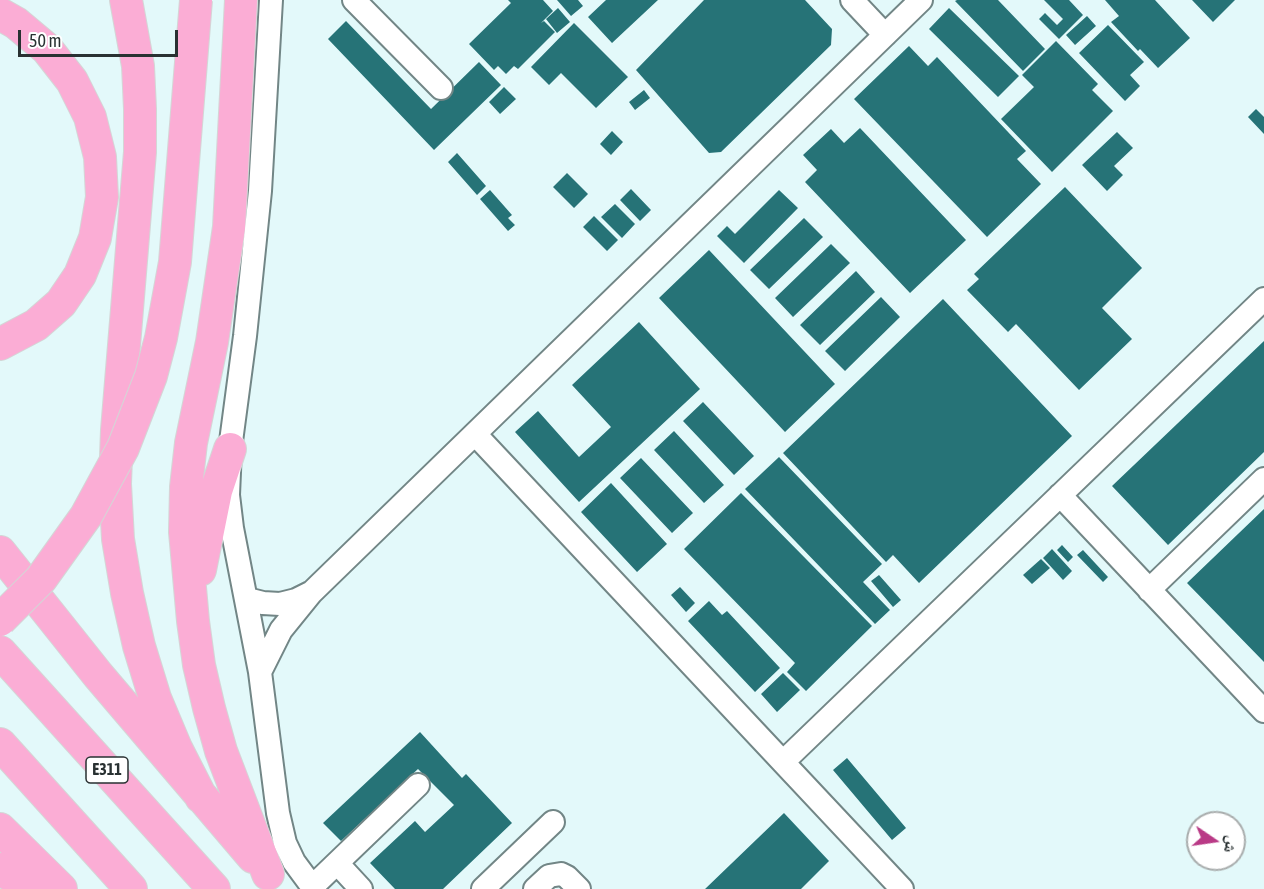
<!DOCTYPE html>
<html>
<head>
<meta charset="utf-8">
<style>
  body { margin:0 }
  #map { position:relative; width:1264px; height:889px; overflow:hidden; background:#e3f9fa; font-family:"Asap Condensed","Noto Naskh Arabic",sans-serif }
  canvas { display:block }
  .north { position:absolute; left:1186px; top:811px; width:60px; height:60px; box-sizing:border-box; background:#fff; border:2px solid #a9adad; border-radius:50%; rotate:103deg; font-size:16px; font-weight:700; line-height:24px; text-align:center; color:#293132 }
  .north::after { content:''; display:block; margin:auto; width:21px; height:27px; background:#b93a86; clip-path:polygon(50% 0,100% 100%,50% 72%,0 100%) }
  .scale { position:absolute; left:18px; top:30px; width:160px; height:27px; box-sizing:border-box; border:3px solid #293132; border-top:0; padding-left:8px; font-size:18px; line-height:21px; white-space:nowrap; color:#293132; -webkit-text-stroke:4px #fff; paint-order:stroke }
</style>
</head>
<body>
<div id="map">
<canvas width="1264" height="889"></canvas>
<div class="north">ش</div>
<div class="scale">50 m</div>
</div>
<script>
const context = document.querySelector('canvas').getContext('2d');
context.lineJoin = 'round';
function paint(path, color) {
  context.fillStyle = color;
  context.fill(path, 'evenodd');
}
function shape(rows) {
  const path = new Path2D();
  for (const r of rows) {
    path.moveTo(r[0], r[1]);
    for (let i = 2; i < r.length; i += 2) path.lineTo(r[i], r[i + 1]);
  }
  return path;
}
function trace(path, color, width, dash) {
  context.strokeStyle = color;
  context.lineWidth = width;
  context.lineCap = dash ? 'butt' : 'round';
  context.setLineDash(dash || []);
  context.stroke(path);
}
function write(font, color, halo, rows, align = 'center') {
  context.font = font + ' "Asap Condensed",sans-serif';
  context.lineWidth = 6;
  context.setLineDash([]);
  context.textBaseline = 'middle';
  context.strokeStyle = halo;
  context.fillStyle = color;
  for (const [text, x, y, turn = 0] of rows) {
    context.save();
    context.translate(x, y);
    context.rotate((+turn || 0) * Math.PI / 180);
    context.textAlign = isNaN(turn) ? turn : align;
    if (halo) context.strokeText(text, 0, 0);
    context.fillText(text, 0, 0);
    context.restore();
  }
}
const building = shape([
  [508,0,543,0,553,11,541,23,544,21,555,32,518,69,514,66,506,74,498,66,494,70,469,44,511,3],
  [557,0,578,0,583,6,571,16],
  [606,0,658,0,612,43,588,17],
  [704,0,805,0,832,29,831,45,721,152,709,153,636,70],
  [957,0,998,0,1045,49,1023,71,955,1],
  [1044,0,1069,0,1083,15,1059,39,1039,19,1045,13,1057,25,1063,19],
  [1105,0,1155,0,1190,38,1158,68,1140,49,1138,51,1111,22,1119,16],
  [1192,0,1235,0,1213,22],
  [558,8,570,22,557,33,546,19],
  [949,8,1019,76,998,97,929,29],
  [1087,16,1096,26,1075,45,1066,35],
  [346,21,431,109,479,62,501,85,434,150,328,39],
  [574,23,628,77,596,108,561,73,549,85,531,67],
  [1108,25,1144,62,1130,75,1140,86,1125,101,1079,53],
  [1056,41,1098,84,1092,90,1113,111,1052,172,1001,119,1034,87,1022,75],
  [909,46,928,66,937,57,1026,151,1017,159,1041,184,987,237,854,99],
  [504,87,516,99,500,114,489,102],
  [644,90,650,98,635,110,629,102],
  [1256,109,1264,117,1264,134,1248,117],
  [860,128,966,240,910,293,805,182,817,170,803,155,831,129,844,143],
  [612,131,623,142,611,155,600,144],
  [1117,132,1133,148,1114,166,1123,175,1107,191,1082,165],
  [457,153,486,186,477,195,448,162],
  [567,173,588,194,574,208,553,187],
  [1065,187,1142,268,1102,308,1132,339,1079,390,1016,324,1008,332,967,290,979,279,974,274],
  [631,189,651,210,640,221,620,200],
  [490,190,512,215,508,218,515,225,508,231,480,199],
  [779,190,798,208,744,263,717,236,727,226,735,234],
  [615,204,635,224,622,238,601,217],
  [594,216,618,240,607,251,583,227],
  [804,218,823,237,769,289,750,270],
  [831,244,850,263,793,317,775,298],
  [709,250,835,384,785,432,659,298],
  [856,271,875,292,820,345,800,325],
  [881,297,900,317,845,371,825,351],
  [943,299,1072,436,919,583,893,555,886,562,783,453],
  [639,322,700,389,579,502,515,432,538,411,579,457,611,427,572,385],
  [1264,341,1264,452,1168,545,1112,486],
  [703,402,754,456,734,475,683,421],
  [674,431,724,485,704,503,654,450],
  [779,457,882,564,863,582,890,610,875,624,745,489],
  [641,458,693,513,672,533,620,478],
  [611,483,667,544,637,572,581,512],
  [741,493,872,626,806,691,787,672,795,663,684,549],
  [1264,509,1264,662,1187,583],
  [1062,545,1073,557,1068,562,1057,550],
  [1052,549,1072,571,1063,580,1043,558],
  [1083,550,1108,577,1103,582,1077,555],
  [1041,559,1050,568,1032,584,1023,575],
  [879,575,901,600,893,607,871,581],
  [680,587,695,603,686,612,671,595],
  [709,601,722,615,727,611,780,668,755,692,688,621],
  [783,673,800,690,777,712,761,694],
  [420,732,462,778,466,774,512,823,443,889,395,889,370,863,415,821,425,832,454,805,418,769,341,841,323,823],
  [847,758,906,828,892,840,833,770],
  [784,813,829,861,801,889,705,889]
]);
const minor = shape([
  [271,0,260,191,245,336,230,449,228,495,232,528,260,672,278,813,285,843,294,862,314,889],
  [354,0,441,88],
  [852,0,885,35],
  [475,434,902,889],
  [1060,495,1264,711],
  [1149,590,1264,479],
  [247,599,263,603,280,604,296,600,310,593],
  [260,672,281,630,311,593,921,0],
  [783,762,1264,299],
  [337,863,361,889],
  [312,887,418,785],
  [483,889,553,822],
  [535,889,549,876,561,874,567,877,579,889]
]);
const highway = shape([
  [126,0,138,66,140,109,140,152,117,430,115,484,118,539,127,593,139,646,155,698,176,748,201,797],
  [241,0,229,227,212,342,191,443,186,487,185,532,193,621,199,665,209,708,221,751,268,874],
  [0,14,16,23,47,49,72,81,90,117,100,157,102,197,95,238,80,275,61,303,36,325,0,344],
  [0,552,98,675,253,857],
  [200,570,216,491,230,449],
  [0,652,214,889],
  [0,744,131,889],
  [0,829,61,889],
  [0,869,35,889]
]);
const highwayBridge = shape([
  [0,620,41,579,86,516,123,448,151,376,161,338,175,262,196,0]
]);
const shields = [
  [107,770,42]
];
const shieldNames = [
  ["E311",107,770]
];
paint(building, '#267377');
trace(minor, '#728686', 26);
trace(highway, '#d4d6d6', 34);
trace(minor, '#fff', 22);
trace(highway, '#fbadd5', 32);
trace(highwayBridge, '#d4d6d6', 34, []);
trace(highwayBridge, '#fbadd5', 32);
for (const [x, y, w] of shields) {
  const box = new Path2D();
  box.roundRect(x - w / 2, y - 13, w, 26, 4.5);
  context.fillStyle = '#fff';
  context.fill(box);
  trace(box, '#293132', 1.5);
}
write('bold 16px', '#293132', null, shieldNames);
</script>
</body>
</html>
